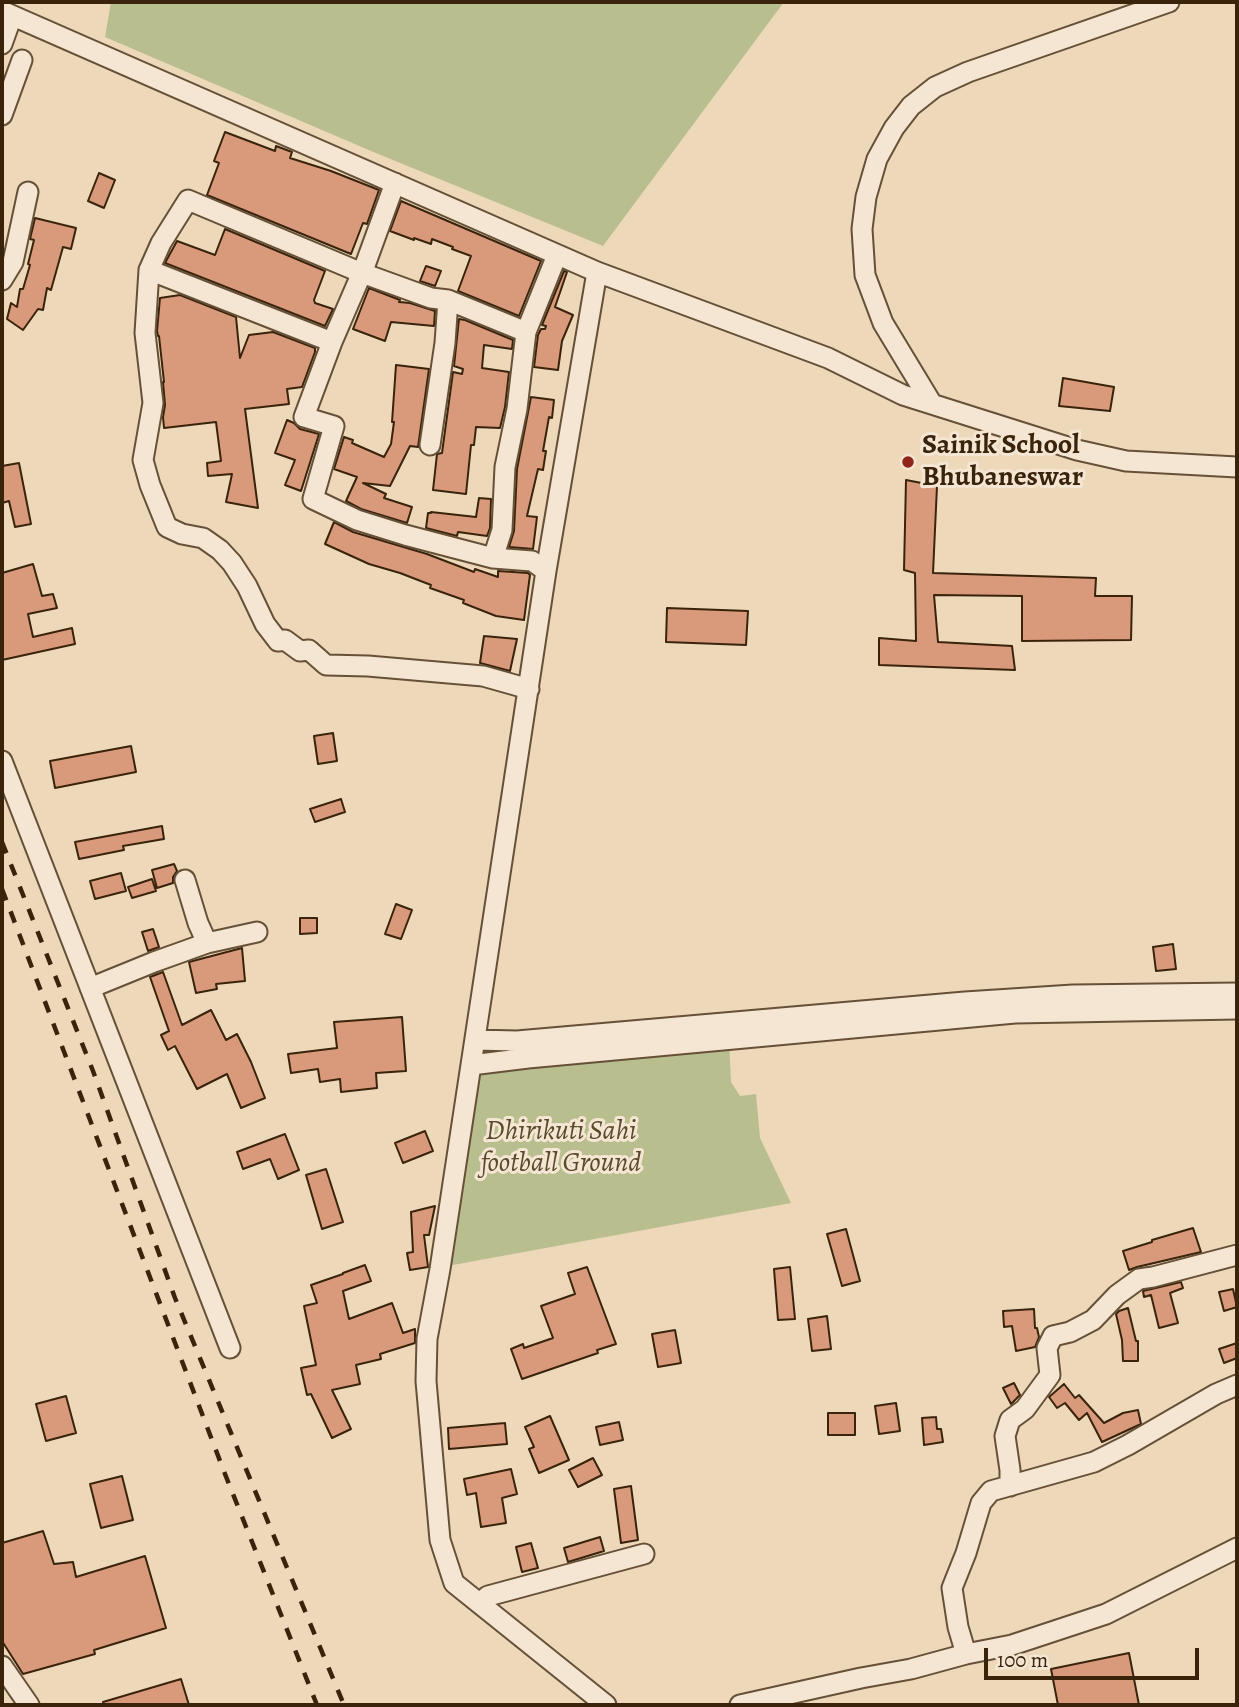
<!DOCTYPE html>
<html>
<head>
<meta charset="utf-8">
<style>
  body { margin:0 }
  #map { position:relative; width:1239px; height:1707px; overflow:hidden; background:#eed8ba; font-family:Alegreya,serif }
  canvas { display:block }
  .frame { position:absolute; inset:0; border:4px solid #39230b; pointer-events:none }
  .scale { position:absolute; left:984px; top:1648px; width:215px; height:32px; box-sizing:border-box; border:4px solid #39230b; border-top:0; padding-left:9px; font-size:21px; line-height:24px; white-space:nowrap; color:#39230b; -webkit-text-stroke:5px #f4e6d2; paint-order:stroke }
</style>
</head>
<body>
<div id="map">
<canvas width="1239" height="1707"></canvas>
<div class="frame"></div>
<div class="scale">100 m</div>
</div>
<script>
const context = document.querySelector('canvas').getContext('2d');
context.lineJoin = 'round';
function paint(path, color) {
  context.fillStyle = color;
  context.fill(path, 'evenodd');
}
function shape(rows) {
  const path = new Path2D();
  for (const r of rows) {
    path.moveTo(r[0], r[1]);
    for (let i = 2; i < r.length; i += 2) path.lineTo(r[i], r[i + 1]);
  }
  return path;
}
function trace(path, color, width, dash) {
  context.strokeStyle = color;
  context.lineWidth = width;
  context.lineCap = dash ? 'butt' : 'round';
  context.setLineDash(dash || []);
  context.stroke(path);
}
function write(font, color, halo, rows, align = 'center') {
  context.font = font + ' Alegreya,serif';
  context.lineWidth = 6;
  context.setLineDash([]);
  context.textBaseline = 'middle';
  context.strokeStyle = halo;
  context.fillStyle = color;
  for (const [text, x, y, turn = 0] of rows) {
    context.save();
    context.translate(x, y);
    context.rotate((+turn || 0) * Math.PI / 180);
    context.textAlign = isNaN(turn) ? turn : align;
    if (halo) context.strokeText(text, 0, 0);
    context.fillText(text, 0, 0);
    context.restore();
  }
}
const green = shape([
  [111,2,784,2,603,246,371,151,105,37],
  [729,1038,731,1082,740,1096,756,1094,760,1138,791,1203,442,1267,479,1057]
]);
const building = shape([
  [225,132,275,151,276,146,292,152,290,158,331,171,379,190,367,224,363,223,351,254,207,195,219,163,214,161,225,132],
  [99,173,115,180,104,208,88,201,99,173],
  [401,201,541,261,519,316,458,291,471,256,452,249,453,247,432,239,431,244,414,238,414,240,390,231,401,201],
  [35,218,76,228,71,249,63,247,51,290,47,288,43,310,38,309,23,330,7,319,11,303,17,307,20,289,23,289,30,265,28,264,34,240,30,239,35,218],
  [225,229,325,271,314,300,315,303,333,309,325,326,165,263,177,241,215,255,225,229],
  [426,266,441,271,435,286,420,281,426,266],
  [564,271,567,272,555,307,573,315,562,341,558,370,534,367,538,335,541,329,545,329,546,326,542,325,564,271],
  [369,288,400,300,399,302,410,303,435,311,434,326,391,322,385,341,353,329,369,288],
  [180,295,236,317,240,358,249,335,273,332,315,348,315,352,302,387,287,389,289,404,245,409,258,508,226,502,232,474,208,476,207,463,221,461,216,422,164,428,163,417,165,405,163,382,164,382,159,336,158,336,157,331,160,298,180,295],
  [459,319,465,320,513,340,512,349,484,345,482,368,509,372,505,407,500,428,476,427,474,445,471,445,466,494,433,490,437,454,442,453,453,372,462,374,463,369,454,366,459,319],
  [396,365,429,369,418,447,410,446,390,486,363,483,386,494,384,498,412,507,407,523,361,509,346,501,357,477,334,469,344,437,353,440,352,443,384,457,391,444,394,422,392,422,396,365],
  [1063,378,1114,387,1110,411,1059,406,1063,378],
  [531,397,554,400,552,418,549,417,543,451,546,451,543,470,538,469,527,516,537,517,533,549,509,547,514,531,517,469,531,397],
  [287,420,294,423,300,429,319,434,301,491,285,485,295,460,275,453,287,420],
  [19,463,31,524,15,527,9,501,2,503,2,466,19,463],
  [906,480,937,486,933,573,1096,578,1095,596,1132,596,1131,640,1022,641,1022,596,934,595,938,642,1012,646,1015,670,879,665,879,638,916,641,915,573,904,570,906,480],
  [479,498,491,499,490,528,487,536,458,532,457,536,426,528,428,513,431,513,431,512,476,517,479,498],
  [334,522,353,532,427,554,474,572,475,569,498,577,498,571,528,573,530,575,524,620,496,616,463,603,464,600,430,588,431,585,400,573,369,564,325,544,334,522],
  [33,564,42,596,53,594,57,608,28,614,33,637,72,628,75,644,2,660,2,573,33,564],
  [667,608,748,611,746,645,666,642,667,608],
  [484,636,517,639,510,671,480,663,484,636],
  [333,733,337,761,318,764,314,736,333,733],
  [131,746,136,772,55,788,50,761,131,746],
  [341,799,345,812,315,822,310,809,341,799],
  [162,826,164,839,123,846,124,850,79,859,75,842,162,826],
  [174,864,177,871,173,877,173,883,157,888,152,870,174,864],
  [121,873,126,891,95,899,90,881,121,873],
  [152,879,156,891,132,898,128,887,152,879],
  [396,904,412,910,401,939,385,934,396,904],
  [300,918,317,918,317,933,300,934,300,918],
  [153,929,159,947,148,951,142,932,153,929],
  [1173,944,1176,969,1156,971,1153,947,1173,944],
  [242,948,245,981,216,984,217,989,196,993,189,962,242,948],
  [163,972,182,1025,211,1010,226,1040,237,1034,251,1062,265,1098,241,1108,227,1074,197,1089,175,1046,168,1050,161,1035,169,1031,150,977,163,972],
  [402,1017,406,1071,376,1073,377,1088,341,1092,340,1079,320,1082,318,1069,291,1073,288,1054,337,1048,334,1022,402,1017],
  [425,1131,433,1151,403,1163,395,1143,425,1131],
  [285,1134,299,1170,278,1179,270,1159,243,1169,237,1152,285,1134],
  [326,1169,343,1222,322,1229,306,1175,326,1169],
  [435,1206,429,1235,424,1235,428,1267,410,1270,407,1253,413,1252,411,1212,435,1206],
  [1193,1228,1201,1252,1137,1267,1129,1270,1123,1251,1152,1242,1152,1240,1193,1228],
  [846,1229,860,1281,842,1286,827,1234,846,1229],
  [365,1265,371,1281,343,1291,349,1319,392,1303,403,1333,415,1329,415,1343,380,1354,381,1359,356,1365,360,1384,332,1390,351,1429,332,1438,311,1394,307,1395,301,1368,316,1365,304,1306,317,1303,311,1285,343,1274,343,1273,365,1265],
  [587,1267,616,1344,597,1350,598,1353,522,1379,511,1349,523,1344,524,1348,553,1338,541,1306,575,1294,568,1273,587,1267],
  [790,1267,795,1319,778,1320,774,1269,790,1267],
  [1181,1282,1183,1288,1170,1293,1178,1323,1159,1328,1151,1295,1144,1297,1143,1291,1181,1282],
  [1233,1289,1237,1307,1224,1311,1219,1292,1233,1289],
  [1128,1308,1136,1341,1138,1341,1138,1361,1123,1361,1122,1340,1116,1314,1119,1311,1128,1308],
  [1034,1309,1035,1328,1037,1328,1039,1337,1035,1347,1016,1351,1012,1326,1004,1327,1003,1311,1034,1309],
  [827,1316,831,1349,812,1351,808,1319,827,1316],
  [675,1330,681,1363,658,1367,652,1334,675,1330],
  [1237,1343,1237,1358,1224,1363,1219,1349,1237,1343],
  [1014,1383,1020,1395,1011,1404,1003,1388,1014,1383],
  [1064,1384,1075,1398,1079,1395,1104,1423,1123,1413,1138,1410,1141,1424,1102,1442,1087,1413,1079,1420,1065,1403,1057,1408,1049,1397,1064,1384],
  [66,1396,76,1433,46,1441,36,1404,66,1396],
  [896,1403,900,1431,879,1434,875,1406,896,1403],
  [828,1413,855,1413,855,1435,828,1435,828,1413],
  [550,1416,569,1460,539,1473,529,1449,534,1447,525,1427,550,1416],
  [936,1417,937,1429,941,1429,943,1442,924,1445,922,1418,936,1417],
  [619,1422,623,1440,600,1445,596,1427,619,1422],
  [505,1423,507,1444,449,1449,448,1428,505,1423],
  [593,1458,602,1475,578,1487,569,1470,593,1458],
  [511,1469,517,1494,502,1498,506,1523,481,1527,476,1493,467,1495,464,1479,511,1469],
  [122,1476,133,1520,101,1528,90,1484,122,1476],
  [631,1486,638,1540,621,1543,614,1489,631,1486],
  [43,1531,54,1564,73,1562,76,1577,145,1556,166,1628,94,1650,95,1654,23,1674,2,1641,2,1543,43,1531],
  [600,1537,604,1551,568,1562,564,1548,600,1537],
  [531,1543,538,1568,522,1572,516,1547,531,1543],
  [1129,1653,1139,1705,1058,1705,1051,1669,1129,1653],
  [181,1679,189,1705,104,1705,103,1702,181,1679]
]);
const minor = shape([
  [2,11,597,272,828,358,903,395,1077,450,1126,461,1237,467],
  [2,44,12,16],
  [2,115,22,60],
  [395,183,364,268,332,342,304,417,334,426,313,499,357,520,405,535,493,558,532,561,546,571],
  [149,270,145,333,153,403,143,460,150,485,167,527,182,534,203,538,220,550,232,563,247,586,265,624,278,641,285,640,300,651,309,650,326,665,368,666,483,676,529,689],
  [597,272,546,571,440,1269,427,1339,426,1381,440,1540,454,1583,606,1705],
  [2,280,13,262,28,192],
  [448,300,526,332],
  [332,342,149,270,161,243,188,200,362,273,431,298,448,300,445,343,430,445],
  [932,404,883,323,865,275,862,229,866,197,877,159,894,128,911,106,935,87,968,72,1169,2],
  [493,558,502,530,505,467,517,409,526,332,557,255],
  [2,761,230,1348],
  [185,880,198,923,207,943],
  [90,988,154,962,207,943,257,932],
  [475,1040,517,1041,965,1002,1073,995,1237,993],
  [471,1065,528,1058,1015,1013,1237,1009],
  [1010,1486,1010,1470,1005,1436,1010,1420,1025,1409,1050,1375,1047,1348,1053,1336,1070,1332,1093,1320,1117,1295,1139,1279,1153,1277,1237,1255],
  [480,1603,488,1596,644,1554],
  [966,1654,958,1627,952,1588,966,1553,981,1503,991,1491,1094,1462,1128,1445,1216,1394,1237,1385],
  [2,1666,29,1705],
  [740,1705,861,1678,911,1669,966,1654,1012,1645,1106,1614,1237,1548]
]);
const rail = shape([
  [2,842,93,1071,175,1298,344,1705],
  [2,889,225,1474,317,1705]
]);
const markers = [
  [908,462,7,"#8f2418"]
];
const poiNames = [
  ["Sainik School",922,446],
  ["Bhubaneswar",922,478]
];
const parkNames = [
  ["Dhirikuti Sahi",561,1132],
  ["football Ground",561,1164]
];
paint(green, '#b9be8f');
paint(building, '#d99a7c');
trace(building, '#39230b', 2);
trace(minor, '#665037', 23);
trace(minor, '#f4e6d2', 19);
trace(rail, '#39230b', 4.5, [12, 12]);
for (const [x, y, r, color] of markers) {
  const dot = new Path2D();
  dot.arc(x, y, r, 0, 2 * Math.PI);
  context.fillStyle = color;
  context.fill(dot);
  trace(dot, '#f4e6d2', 2.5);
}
write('bold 28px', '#39230b', '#f4e6d2', poiNames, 'left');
write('italic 28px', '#594a2c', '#f4e6d2', parkNames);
</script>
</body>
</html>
